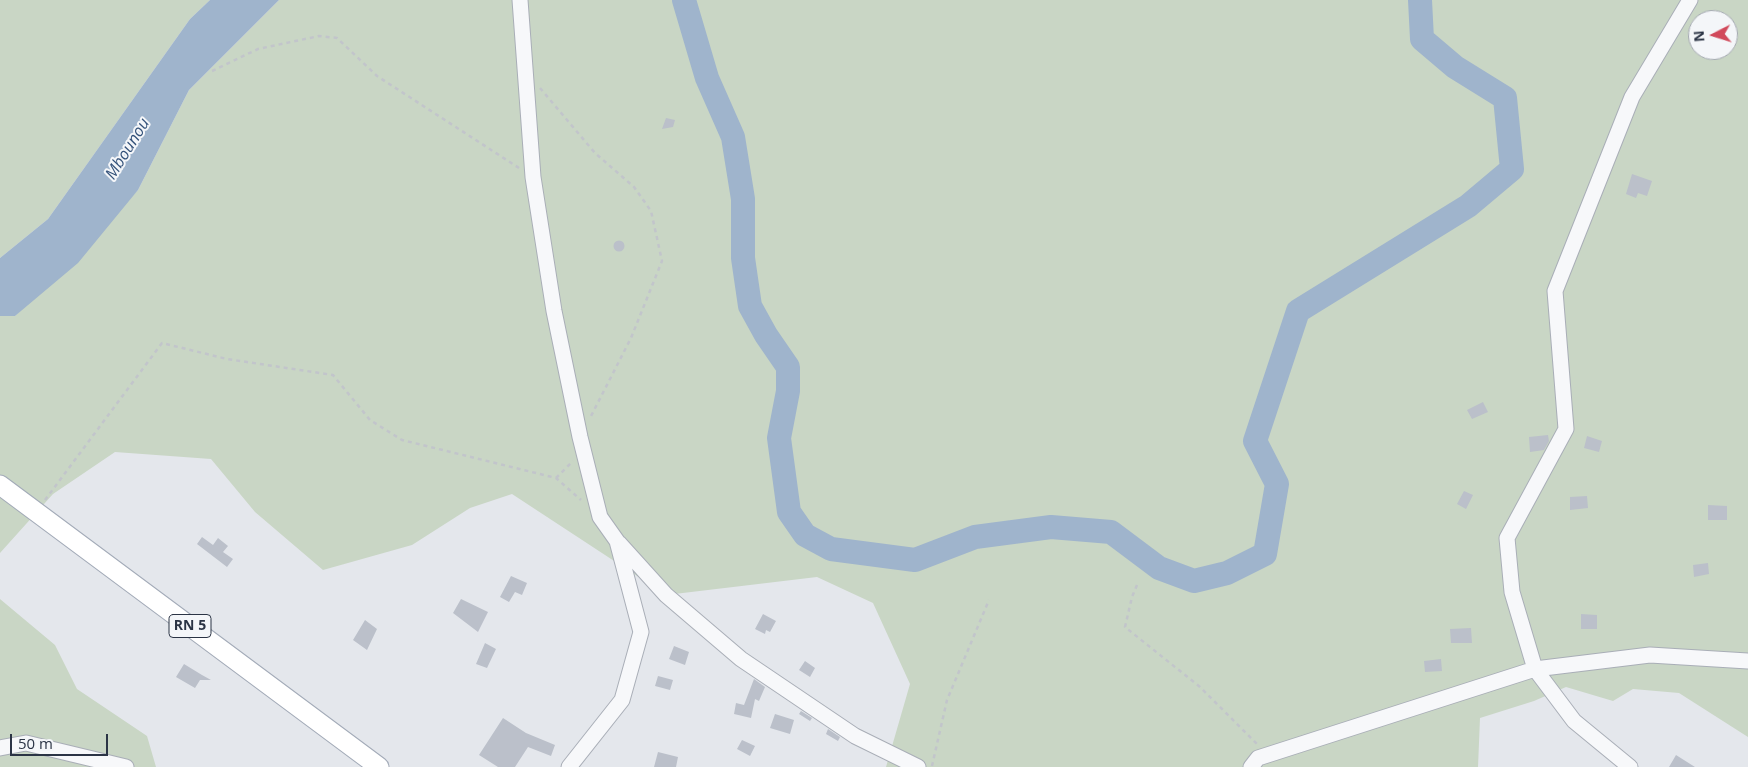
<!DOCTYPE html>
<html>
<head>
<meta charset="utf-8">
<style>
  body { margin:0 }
  #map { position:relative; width:1748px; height:767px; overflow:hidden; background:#e4e7ec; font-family:"Open Sans",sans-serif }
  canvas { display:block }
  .north { position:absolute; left:1688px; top:10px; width:50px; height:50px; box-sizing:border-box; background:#f4f6f9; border:1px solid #a4a8b1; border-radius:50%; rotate:265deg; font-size:14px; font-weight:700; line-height:20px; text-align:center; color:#2b3445 }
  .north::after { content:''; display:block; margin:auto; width:18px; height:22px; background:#d1495b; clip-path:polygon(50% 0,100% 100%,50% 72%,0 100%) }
  .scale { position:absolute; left:10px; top:734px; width:98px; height:22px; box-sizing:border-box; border:2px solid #2b3445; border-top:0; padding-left:6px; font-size:15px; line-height:18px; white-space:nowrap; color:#2b3445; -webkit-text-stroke:4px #f4f6f9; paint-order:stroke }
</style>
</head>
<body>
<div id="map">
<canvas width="1748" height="767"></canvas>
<div class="north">N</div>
<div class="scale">50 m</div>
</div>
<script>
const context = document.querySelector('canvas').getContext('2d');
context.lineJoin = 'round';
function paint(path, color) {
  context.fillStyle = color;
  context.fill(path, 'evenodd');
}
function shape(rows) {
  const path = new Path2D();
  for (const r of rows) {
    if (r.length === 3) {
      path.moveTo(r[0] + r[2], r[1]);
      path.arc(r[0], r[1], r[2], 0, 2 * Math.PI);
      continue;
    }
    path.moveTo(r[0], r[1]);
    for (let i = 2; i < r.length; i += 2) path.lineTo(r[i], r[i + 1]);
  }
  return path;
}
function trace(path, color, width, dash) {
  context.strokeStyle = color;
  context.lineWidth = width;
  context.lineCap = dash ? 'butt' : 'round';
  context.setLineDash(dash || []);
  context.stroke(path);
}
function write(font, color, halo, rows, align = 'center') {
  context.font = font + ' "Open Sans",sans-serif';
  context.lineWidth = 4;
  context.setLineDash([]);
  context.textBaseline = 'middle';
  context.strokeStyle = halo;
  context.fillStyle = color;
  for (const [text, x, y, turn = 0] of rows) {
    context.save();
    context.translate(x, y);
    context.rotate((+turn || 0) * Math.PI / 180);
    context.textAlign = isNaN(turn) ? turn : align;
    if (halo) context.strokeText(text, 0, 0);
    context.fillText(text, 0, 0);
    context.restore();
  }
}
const green = shape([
  [0,0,210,0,190,19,48,219,0,258],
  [279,0,1748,0,1748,737,1679,693,1633,689,1613,701,1566,687,1534,701,1480,718,1478,767,886,767,910,684,873,603,817,577,666,595,512,494,470,508,412,545,323,570,255,512,211,459,115,452,53,494,0,553,0,316,15,316,138,190,189,90],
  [1698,20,1728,20,1728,50,1698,50],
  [0,599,55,645,77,689,147,736,156,767,0,767]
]);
const water = shape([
  [210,0,279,0,189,90,138,190,78,263,15,316,0,316,0,258,48,219,190,19]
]);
const river = shape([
  [684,0,707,78,733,137,743,199,743,258,750,306,766,335,788,367,788,391,779,438,789,512,805,535,831,549,915,560,975,537,1051,527,1111,532,1159,568,1194,581,1227,573,1265,554,1277,484,1255,441,1298,311,1468,206,1512,169,1505,98,1455,67,1422,39,1420,0]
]);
const building = shape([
  [666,118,675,120,673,127,662,129],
  [1632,174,1652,181,1647,196,1638,193,1636,198,1626,194],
  [619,246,5.5],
  [1483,402,1488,412,1472,419,1467,410],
  [1548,435,1549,441,1544,450,1530,452,1529,437],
  [1587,436,1602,441,1599,452,1584,448],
  [1464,491,1473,495,1466,509,1457,504],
  [1587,496,1588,508,1570,510,1570,497],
  [1708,505,1727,506,1727,520,1708,520],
  [202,537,213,545,218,538,228,546,223,552,233,559,227,567,197,544],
  [1708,563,1709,574,1694,577,1693,565],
  [511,576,527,583,522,595,515,592,509,602,500,597],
  [461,599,488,612,478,632,453,613],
  [763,614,776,621,770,632,766,630,765,634,755,629],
  [1581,614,1597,615,1597,629,1581,629],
  [365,620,377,629,367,650,353,640],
  [1471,628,1472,643,1451,643,1450,629],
  [485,643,496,649,487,668,476,664],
  [674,646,689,652,685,665,669,659],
  [1441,659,1442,671,1425,672,1424,661],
  [805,661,815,668,810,677,799,670],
  [184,664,202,675,211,680,200,680,195,688,176,677],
  [658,676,673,680,670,690,655,686],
  [754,679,765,687,759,701,755,699,751,718,734,714,736,703,744,705],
  [801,711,812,718,810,721,799,714],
  [775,714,794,720,790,734,770,728],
  [503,718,526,733,555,745,551,756,528,747,515,767,498,767,479,755],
  [828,729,840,737,838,741,826,734],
  [742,740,755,746,750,756,737,749],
  [658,752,678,757,676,767,654,767],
  [1676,755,1695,767,1669,767]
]);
const path = shape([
  [212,71,258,49,319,36,337,38,377,76,519,168],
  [540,88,595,153,634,187,651,211,662,261,631,338,590,418],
  [556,478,573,461],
  [45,500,162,343,227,359,333,375,370,420,402,440,556,478,581,500],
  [1137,585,1132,597,1125,627,1200,687,1257,744],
  [932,766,947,700,989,600]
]);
const minor = shape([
  [520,0,533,177,554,311,580,437,600,517,617,541,641,632,622,700,569,767],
  [619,543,666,595,741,659,855,736,918,767],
  [0,748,26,743,126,767],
  [1251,767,1258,758,1535,669,1650,655,1748,661],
  [1630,767,1574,721,1535,669,1512,592,1507,538,1566,429,1555,291,1632,97,1690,0]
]);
const major = shape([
  [0,485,379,767]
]);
const shields = [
  [190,626,42]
];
const shieldNames = [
  ["RN 5",190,626]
];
const waterNames = [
  ["Mbounou",128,149,-58]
];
paint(green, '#c9d6c5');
paint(water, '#9fb4cc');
trace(river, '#9fb4cc', 24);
paint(building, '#bbc0ca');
trace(minor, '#a9aeb7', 17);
trace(major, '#a3abb8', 21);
trace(path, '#c2c5cb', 2.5, [4, 4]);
trace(minor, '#f7f8fa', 15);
trace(major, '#fff', 19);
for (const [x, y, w] of shields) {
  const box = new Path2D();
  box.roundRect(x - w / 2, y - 11.5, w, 23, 4);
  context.fillStyle = '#f4f6f9';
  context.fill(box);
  trace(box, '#2b3445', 1);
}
write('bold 14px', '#2b3445', null, shieldNames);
write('italic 16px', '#34527a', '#f4f6f9', waterNames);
</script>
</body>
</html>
